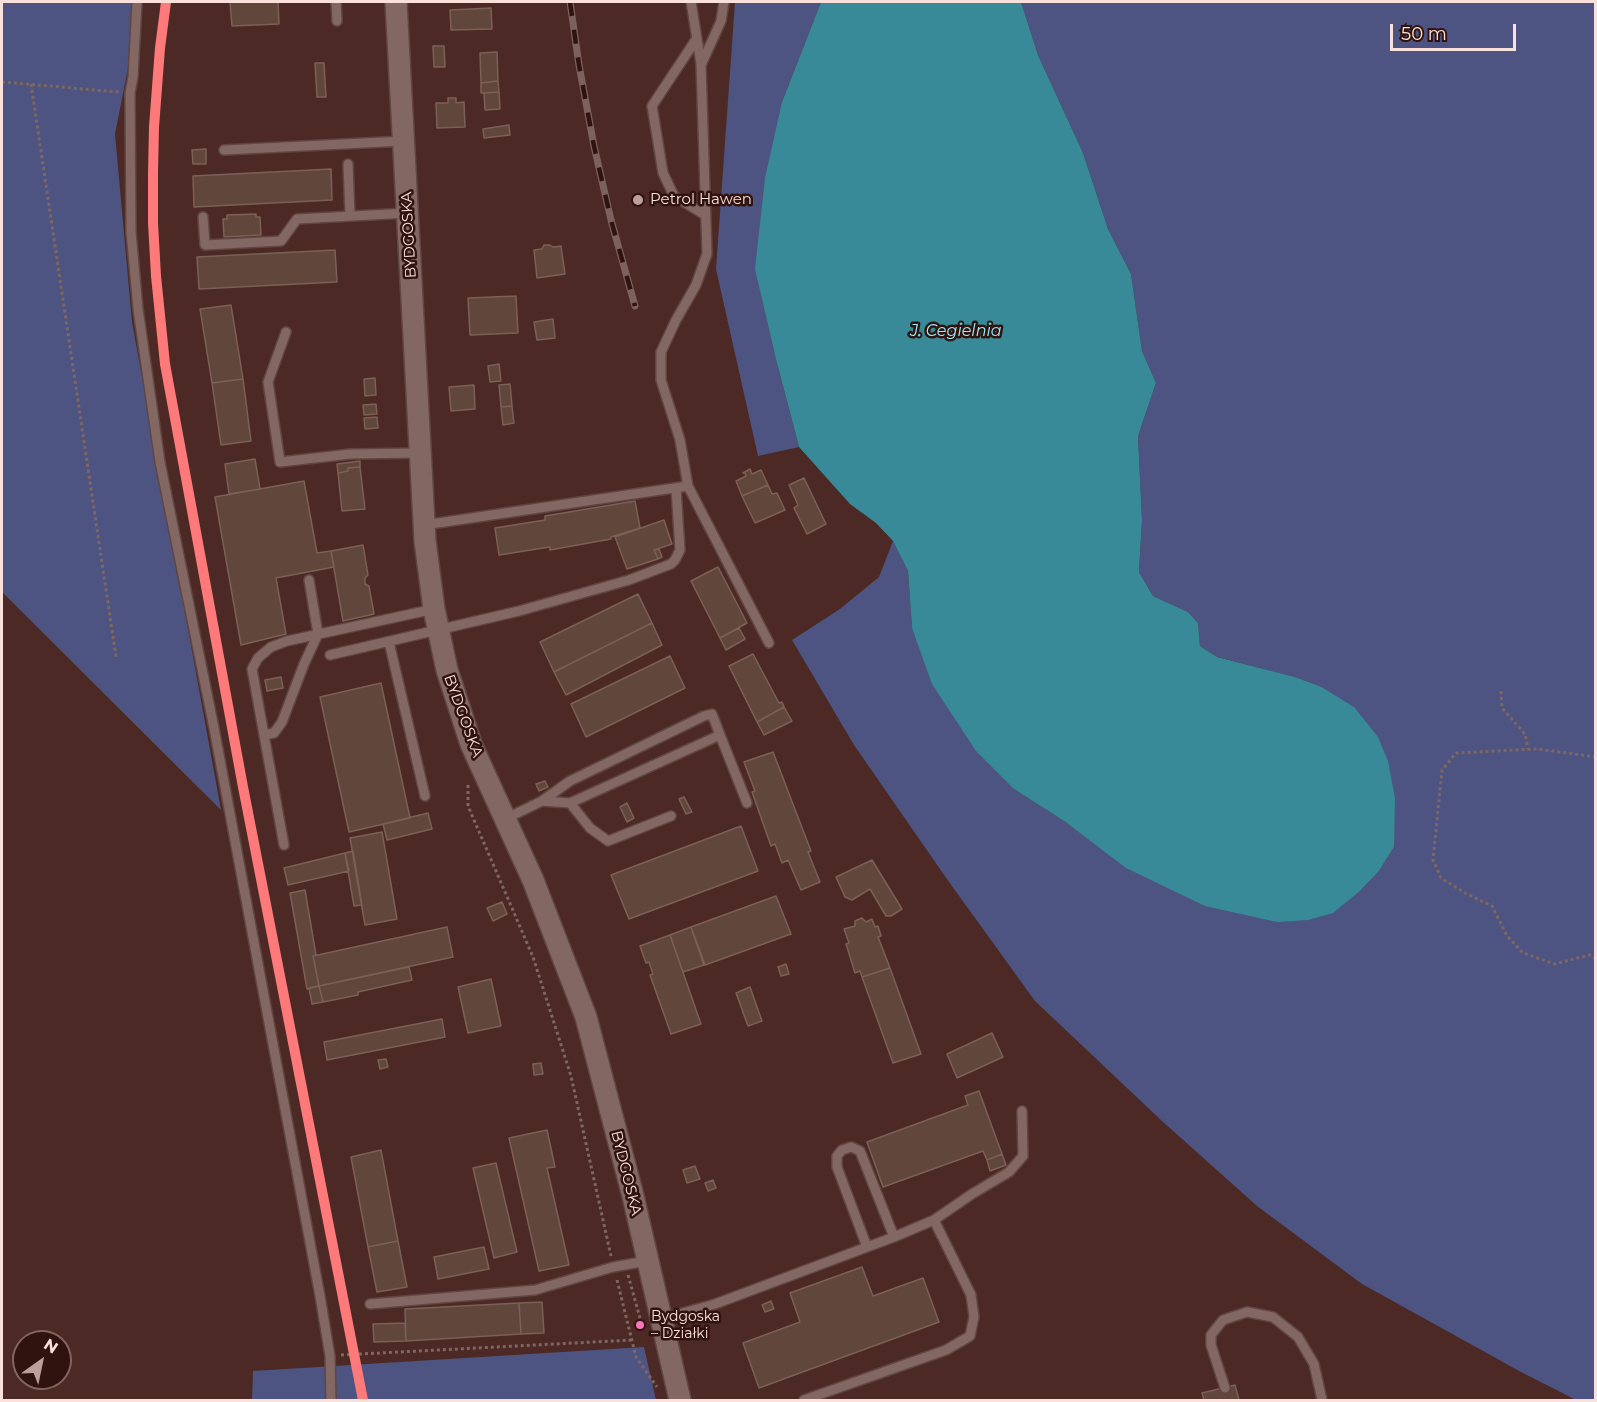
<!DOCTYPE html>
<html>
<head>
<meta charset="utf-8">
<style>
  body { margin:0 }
  #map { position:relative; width:1597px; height:1402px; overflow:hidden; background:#4c2924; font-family:Montserrat,sans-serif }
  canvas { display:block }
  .frame { position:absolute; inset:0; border:3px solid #fae0da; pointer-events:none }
  .north { position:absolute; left:12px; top:1330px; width:60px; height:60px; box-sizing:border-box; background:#30130e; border:2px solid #816560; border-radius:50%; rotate:33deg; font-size:16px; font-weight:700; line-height:24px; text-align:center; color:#fae0da }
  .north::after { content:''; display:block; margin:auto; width:21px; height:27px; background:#bda09a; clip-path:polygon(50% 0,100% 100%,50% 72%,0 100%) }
  .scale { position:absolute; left:1390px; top:24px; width:126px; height:27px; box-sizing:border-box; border:3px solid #fae0da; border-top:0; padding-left:8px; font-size:18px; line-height:21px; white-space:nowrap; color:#fae0da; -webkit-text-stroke:4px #30130e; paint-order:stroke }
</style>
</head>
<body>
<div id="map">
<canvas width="1597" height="1402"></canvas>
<div class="frame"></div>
<div class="north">N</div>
<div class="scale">50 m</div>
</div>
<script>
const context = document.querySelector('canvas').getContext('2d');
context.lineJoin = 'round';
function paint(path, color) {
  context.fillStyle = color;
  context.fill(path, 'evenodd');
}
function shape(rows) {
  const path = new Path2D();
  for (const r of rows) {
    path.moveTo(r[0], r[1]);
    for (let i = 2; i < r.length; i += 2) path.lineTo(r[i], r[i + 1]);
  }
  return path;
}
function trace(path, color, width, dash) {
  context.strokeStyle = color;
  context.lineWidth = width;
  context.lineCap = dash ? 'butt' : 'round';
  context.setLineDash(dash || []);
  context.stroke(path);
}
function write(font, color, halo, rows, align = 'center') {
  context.font = font + ' Montserrat,sans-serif';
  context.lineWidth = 5;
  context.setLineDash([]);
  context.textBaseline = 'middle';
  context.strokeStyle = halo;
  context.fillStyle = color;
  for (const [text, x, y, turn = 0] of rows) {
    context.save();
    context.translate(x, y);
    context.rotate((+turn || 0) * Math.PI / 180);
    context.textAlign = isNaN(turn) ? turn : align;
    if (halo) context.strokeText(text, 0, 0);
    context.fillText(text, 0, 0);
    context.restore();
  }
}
const green = shape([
  [2,2,141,2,115,134,132,322,221,810,2,592],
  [735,2,821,2,782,102,778,367,799,447,758,456,716,269],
  [1021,2,1595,2,1595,1400,1576,1400,1521,1372,1362,1284,1257,1206,1162,1121,1035,1001,949,882,854,745,792,640,840,609,879,577,893,541,908,571,912,628,1014,789,1067,823,1361,890,1379,871,1394,847,1354,707,1322,687,1295,677,1217,657,1200,646,1198,623,1188,612,1153,596,1139,572,1142,520,1138,436,1156,383,1142,351,1131,274,1108,229,1083,153,1038,55],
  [644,1347,656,1400,252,1400,253,1371]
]);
const water = shape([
  [821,2,1021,2,1038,55,1083,153,1108,229,1131,274,1142,351,1156,383,1138,436,1142,520,1139,572,1153,596,1188,612,1198,623,1200,646,1217,657,1295,677,1322,687,1354,707,1378,737,1388,761,1395,798,1394,847,1379,871,1361,890,1333,913,1308,920,1277,922,1205,906,1126,868,1067,823,1014,789,976,751,932,684,912,628,908,571,893,541,876,523,850,504,799,447,778,367,755,269,765,178,782,102]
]);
const building = shape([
  [230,2,278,2,279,24,232,26,230,2],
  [491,8,492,29,451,30,450,10,491,8],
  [433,46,444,46,445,67,434,67,433,46],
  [497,52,498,81,481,83,480,53,497,52],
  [315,63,324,63,326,97,317,97,315,63],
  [498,81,499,92,481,93,481,83,498,81],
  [499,92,500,109,485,110,484,93,499,92],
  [448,98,456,98,456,103,464,102,465,127,437,128,436,103,448,103,448,98],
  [509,125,510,135,484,138,483,129,509,125],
  [206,149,206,164,193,164,192,150,206,149],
  [331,169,332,200,194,207,193,176,331,169],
  [256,214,256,217,260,217,261,235,224,237,223,219,227,219,227,215,256,214],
  [544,245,550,245,553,247,561,246,565,274,537,278,534,250,542,249,544,245],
  [335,250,337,282,199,289,197,257,335,250],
  [516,296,518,333,470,335,468,298,516,296],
  [231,305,243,379,212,383,200,309,231,305],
  [553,319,555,338,537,340,534,322,553,319],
  [499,364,501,381,490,382,488,366,499,364],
  [375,378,376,395,365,396,364,379,375,378],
  [243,379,251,441,221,445,212,383,243,379],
  [510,384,512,406,501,407,499,385,510,384],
  [474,385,475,409,451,411,449,387,474,385],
  [376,404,377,414,364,415,363,405,376,404],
  [512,406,514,423,503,425,501,407,512,406],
  [377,417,378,428,365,429,364,418,377,417],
  [255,459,260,489,229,494,225,464,255,459],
  [360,461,360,467,348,468,348,471,338,473,337,464,360,461],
  [360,467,365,509,342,511,338,473,348,471,348,468,360,467],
  [750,469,752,474,761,470,768,485,742,496,736,481,746,476,745,473,743,473,750,469],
  [804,478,826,524,807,534,794,508,798,505,789,485,804,478],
  [304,481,317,553,331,551,334,567,276,578,286,634,241,645,215,497,304,481],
  [768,485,772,494,777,493,785,510,755,523,742,496,768,485],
  [635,501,640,528,611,537,611,539,550,550,550,547,499,555,495,528,545,520,545,516,635,501],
  [664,520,672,544,654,550,658,559,627,569,615,537,664,520],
  [363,545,368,575,365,578,365,584,369,586,374,614,343,621,331,551,363,545],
  [659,549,662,557,658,559,654,550,659,549],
  [718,567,747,623,720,638,691,581,718,567],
  [638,594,652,623,554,672,540,642,638,594],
  [652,623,662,645,566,695,554,672,652,623],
  [739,628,745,639,726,650,720,638,739,628],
  [753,654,779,703,782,702,784,707,757,722,729,666,753,654],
  [670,656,685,688,586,737,571,704,670,656],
  [281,677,283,688,267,691,265,680,281,677],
  [381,683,410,818,349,832,320,697,381,683],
  [784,707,792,721,764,735,757,722,784,707],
  [773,752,811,851,808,852,820,882,801,890,788,860,782,863,775,844,771,846,752,792,755,791,744,762,773,752],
  [545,781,548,787,539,791,536,784,545,781],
  [684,797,692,812,686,814,679,799,684,797],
  [627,803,634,818,627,822,620,807,627,803],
  [428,813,432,829,387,840,383,824,428,813],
  [741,826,758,871,629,919,611,875,741,826],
  [382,832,397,919,365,925,350,838,382,832],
  [353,851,362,905,354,906,345,853,353,851],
  [345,853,349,871,288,885,284,868,345,853],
  [872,860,902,909,891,916,886,916,870,889,852,900,845,897,836,877,872,860],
  [305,890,316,955,313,956,319,986,307,989,290,893,305,890],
  [776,896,791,934,705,965,691,927,776,896],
  [502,902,507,914,493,921,487,908,502,902],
  [862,918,866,922,872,919,875,927,878,926,881,936,878,937,890,968,862,977,860,971,855,973,846,944,849,943,844,929,855,926,855,921,862,918],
  [447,927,453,957,319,986,313,956,447,927],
  [691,927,704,965,683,972,670,935,691,927],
  [670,935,701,1024,671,1034,650,975,653,974,649,962,646,963,640,946,670,935],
  [786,964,789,974,781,976,778,967,786,964],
  [409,967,412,980,358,992,358,995,323,1002,319,986,409,967],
  [890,968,921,1054,893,1063,862,977,890,968],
  [491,979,501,1026,468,1033,458,987,491,979],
  [319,986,323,1002,312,1004,309,988,319,986],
  [750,987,762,1021,748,1026,736,993,750,987],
  [442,1019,445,1037,327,1060,324,1042,442,1019],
  [992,1033,1003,1057,957,1078,947,1054,992,1033],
  [386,1059,388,1067,380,1069,378,1060,386,1059],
  [541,1063,543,1074,534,1075,533,1064,541,1063],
  [979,1091,1002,1154,987,1160,983,1151,883,1187,867,1142,968,1105,965,1096,979,1091],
  [547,1130,555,1167,547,1168,569,1265,539,1271,509,1138,547,1130],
  [381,1150,398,1241,368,1247,351,1157,381,1150],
  [1002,1154,1006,1165,990,1171,987,1160,1002,1154],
  [496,1163,517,1252,494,1258,473,1168,496,1163],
  [695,1166,700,1179,687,1183,683,1170,695,1166],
  [713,1180,716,1188,708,1191,705,1183,713,1180],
  [398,1241,407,1287,377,1292,368,1247,398,1241],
  [484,1247,489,1269,438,1279,434,1257,484,1247],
  [862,1267,873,1296,923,1278,939,1322,759,1388,743,1343,800,1322,790,1293,862,1267],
  [771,1301,774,1309,765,1312,762,1305,771,1301],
  [542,1302,544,1333,521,1334,519,1303,542,1302],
  [519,1303,521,1334,406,1341,405,1309,519,1303],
  [405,1323,406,1341,374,1342,373,1324,405,1323],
  [1235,1385,1239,1400,1204,1400,1202,1393,1235,1385]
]);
const path = shape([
  [2,82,119,92],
  [31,84,116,657],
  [1501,691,1502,708,1525,734,1528,749],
  [1596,757,1537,749,1456,753,1442,770,1433,860,1441,878,1465,893,1492,906,1507,936,1523,953,1554,964,1590,955,1596,959],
  [468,785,468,806,533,957,571,1076,611,1256],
  [628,1275,640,1318],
  [617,1280,636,1357,657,1387],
  [341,1355,632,1340]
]);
const service = shape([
  [137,2,133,77,130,93,131,232,138,309,160,462,214,728,320,1296,330,1356,331,1400],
  [336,2,337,21],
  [691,2,701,64],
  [697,38,652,106,663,173,674,196,705,215],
  [224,150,404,141],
  [348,164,350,216],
  [203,217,205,245,281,241,297,219,408,213],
  [286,332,268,382,280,462,350,454,420,453],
  [688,486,769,643],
  [424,525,688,486,680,440,661,380,661,352,676,320,696,285,707,254,701,65,721,21,724,2],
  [389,642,425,796],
  [330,655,519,611,629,580,671,564,675,560,680,550,676,488],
  [264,735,274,733,282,722,304,664,318,634,309,580],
  [542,801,570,781,704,716,712,714,720,735],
  [570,803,590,828,608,841,671,816],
  [505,819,542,801,570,803,720,735,747,803],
  [284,845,252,669,258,658,271,647,287,641,434,609],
  [867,1247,837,1167,837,1156,842,1150,851,1147,860,1151,894,1237],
  [370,1304,535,1290,613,1267,647,1261],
  [661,1319,715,1304,894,1237,934,1220,972,1194,1009,1172,1023,1156,1022,1111],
  [1225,1388,1211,1345,1211,1335,1223,1320,1247,1312,1273,1317,1298,1337,1314,1364,1322,1400],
  [804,1400,946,1350,970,1336,974,1317,971,1295,934,1220]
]);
const tertiary = shape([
  [396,2,425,541,434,609,447,670,471,744,533,880,586,1017,633,1196,680,1400]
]);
const rail = shape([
  [570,2,579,65,594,146,611,220,635,306]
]);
const rail1 = shape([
  [166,2,160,48,154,127,153,173,153,223,156,276,165,364,243,787,363,1400]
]);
const markers = [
  [638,200,6,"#bda09a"],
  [640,1325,5,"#fc73be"]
];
const busNames = [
  ["Bydgoska",651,1317],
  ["– Działki",651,1334]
];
const poiNames = [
  ["Petrol Hawen",650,200]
];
const streetNames = [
  ["BYDGOSKA",409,235,-93],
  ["BYDGOSKA",463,716,70],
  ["BYDGOSKA",626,1173,76]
];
const waterNames = [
  ["J. Cegielnia",956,331]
];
paint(green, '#4d5481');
paint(water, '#398a98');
paint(building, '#61463c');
trace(building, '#7c6056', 1.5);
trace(service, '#604542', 12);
trace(tertiary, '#604542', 24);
trace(path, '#7f6662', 3, [3, 3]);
trace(service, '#826762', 9);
trace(tertiary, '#826762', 21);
trace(rail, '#7c615d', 7);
trace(rail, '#30130e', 4.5, [14]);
trace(rail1, '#fe7a7a', 10);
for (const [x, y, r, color] of markers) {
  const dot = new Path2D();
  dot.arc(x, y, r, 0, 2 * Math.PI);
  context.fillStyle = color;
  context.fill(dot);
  trace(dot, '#30130e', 2);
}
write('14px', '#fae0da', '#30130e', busNames, 'left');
write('15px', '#fae0da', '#30130e', poiNames, 'left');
write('15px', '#fae0da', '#30130e', streetNames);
write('italic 16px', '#98edfd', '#30130e', waterNames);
</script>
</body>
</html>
